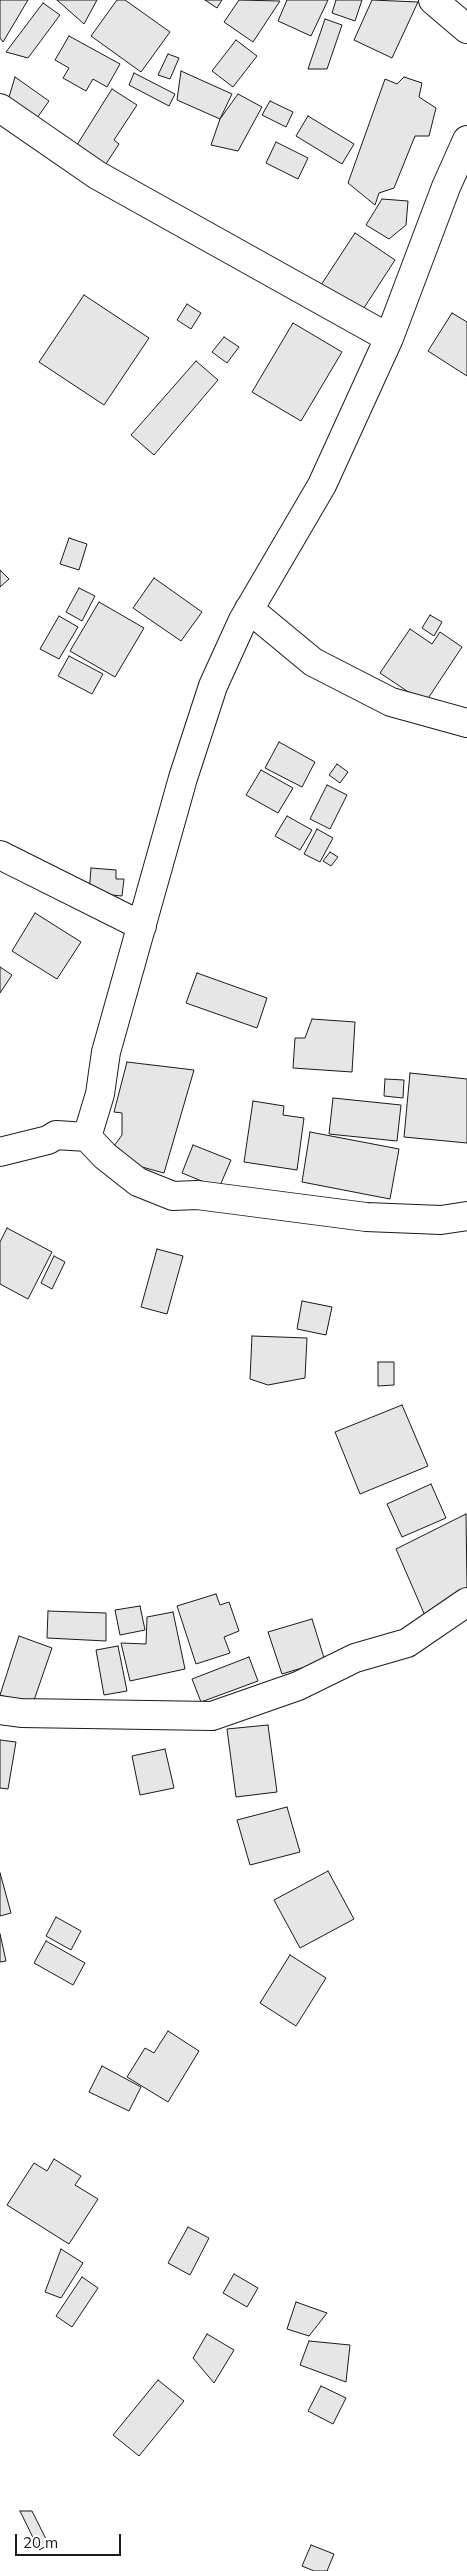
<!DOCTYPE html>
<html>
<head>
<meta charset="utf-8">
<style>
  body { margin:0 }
  #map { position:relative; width:467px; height:2571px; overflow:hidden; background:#fff; font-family:Mulish,sans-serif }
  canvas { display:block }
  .scale { position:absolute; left:15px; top:2534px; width:106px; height:22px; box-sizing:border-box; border:2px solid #1a1a1a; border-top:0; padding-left:6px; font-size:15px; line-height:18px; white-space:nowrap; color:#1a1a1a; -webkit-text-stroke:4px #fff; paint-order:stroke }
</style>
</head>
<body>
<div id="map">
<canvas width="467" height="2571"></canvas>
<div class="scale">20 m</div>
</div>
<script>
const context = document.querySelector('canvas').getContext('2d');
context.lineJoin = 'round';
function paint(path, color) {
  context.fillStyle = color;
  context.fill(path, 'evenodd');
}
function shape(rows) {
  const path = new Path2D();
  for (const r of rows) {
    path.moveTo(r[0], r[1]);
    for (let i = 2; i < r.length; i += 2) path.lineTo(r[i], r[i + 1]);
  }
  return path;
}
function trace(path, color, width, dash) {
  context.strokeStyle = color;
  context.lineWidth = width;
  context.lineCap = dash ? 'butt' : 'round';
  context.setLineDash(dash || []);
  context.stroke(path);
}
const building = shape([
  [0,0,28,0,3,42,0,38,0,0],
  [57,0,97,0,84,24,57,0],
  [117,0,125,0,170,32,141,72,91,36,117,0],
  [205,0,222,0,217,8,205,0],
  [239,0,280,1,253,42,224,22,239,0],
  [287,0,328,0,311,36,278,21,287,0],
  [336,0,362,0,355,21,332,13,336,0],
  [372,0,418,2,392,58,354,40,372,0],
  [43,3,60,15,28,58,6,52,43,3],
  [325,19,342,25,327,69,308,69,325,19],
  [69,36,120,64,107,87,93,79,86,91,63,78,69,68,55,60,69,36],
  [236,40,257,56,233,87,212,71,236,40],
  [168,54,179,58,170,79,158,75,168,54],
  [181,71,232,94,220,119,177,100,181,71],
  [134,73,175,94,169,106,129,85,134,73],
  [15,77,49,101,37,118,9,97,15,77],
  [404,77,422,83,419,97,436,108,429,136,415,136,394,188,379,193,375,205,348,183,385,79,397,84,404,77],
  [112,89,137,105,114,140,119,144,104,167,75,148,112,89],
  [238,94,262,107,238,151,211,145,220,119,238,94],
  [270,101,293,112,286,127,262,115,270,101],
  [308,116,354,144,342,164,296,136,308,116],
  [276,142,308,158,298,179,266,163,276,142],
  [382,199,408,201,406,225,389,239,366,225,382,199],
  [355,233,395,260,362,311,321,285,355,233],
  [84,295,149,338,104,405,39,362,84,295],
  [187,304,201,313,191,329,177,320,187,304],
  [452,313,467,322,467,376,428,351,452,313],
  [293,323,342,352,301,421,252,392,293,323],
  [224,337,239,347,227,363,212,352,224,337],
  [196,361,218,380,154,455,131,435,196,361],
  [69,538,87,544,79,570,60,564,69,538],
  [0,570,9,579,0,587,0,570],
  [154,578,202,612,181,641,133,608,154,578],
  [79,588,95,596,82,621,66,612,79,588],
  [99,602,144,628,115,677,70,651,99,602],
  [430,615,442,622,434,636,422,628,430,615],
  [59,616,78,627,59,659,40,649,59,616],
  [410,629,432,644,440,632,462,647,425,703,380,673,410,629],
  [69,656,103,674,92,694,58,676,69,656],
  [279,742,315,762,302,787,265,768,279,742],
  [337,764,348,772,340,783,329,775,337,764],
  [261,770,293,788,278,813,246,795,261,770],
  [327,785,347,795,330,829,310,819,327,785],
  [287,816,312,830,300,850,275,836,287,816],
  [317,829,333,838,320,862,304,854,317,829],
  [330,852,338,857,331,866,323,861,330,852],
  [91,868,116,870,116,879,124,879,122,896,89,893,91,868],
  [35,913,81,942,57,979,12,951,35,913],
  [0,967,12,975,0,993,0,967],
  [197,973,267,998,257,1028,186,1003,197,973],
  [312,1019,355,1022,352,1072,293,1068,295,1038,305,1038,312,1019],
  [127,1062,194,1070,164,1173,120,1161,121,1151,114,1146,122,1135,122,1113,114,1112,127,1062],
  [410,1073,467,1079,467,1143,404,1137,410,1073],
  [385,1079,404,1080,403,1098,384,1096,385,1079],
  [333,1098,401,1105,397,1141,329,1134,333,1098],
  [253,1101,284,1106,283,1115,304,1118,297,1170,244,1162,253,1101],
  [310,1132,399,1149,390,1199,302,1182,310,1132],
  [193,1145,231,1160,219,1188,182,1173,193,1145],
  [7,1228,52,1252,28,1299,0,1284,0,1242,7,1228],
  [157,1249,183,1256,167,1314,141,1307,157,1249],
  [54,1256,65,1262,52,1289,41,1283,54,1256],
  [302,1301,332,1307,326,1335,297,1329,302,1301],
  [252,1336,307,1338,305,1378,268,1385,250,1379,252,1336],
  [378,1362,394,1362,394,1385,378,1386,378,1362],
  [402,1405,428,1466,360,1494,335,1432,402,1405],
  [431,1484,446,1518,402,1537,387,1504,431,1484],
  [466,1514,467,1589,426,1618,396,1549,466,1514],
  [216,1594,220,1605,229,1602,239,1631,224,1637,230,1653,196,1664,177,1606,216,1594],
  [140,1606,145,1630,120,1635,115,1610,140,1606],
  [48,1611,106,1613,106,1641,47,1638,48,1611],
  [173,1612,185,1669,130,1681,121,1643,146,1644,147,1617,173,1612],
  [312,1619,325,1661,282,1674,268,1632,312,1619],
  [19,1636,52,1648,32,1706,0,1695,19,1636],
  [118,1646,127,1691,104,1695,96,1650,118,1646],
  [249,1657,258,1681,201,1702,192,1679,249,1657],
  [268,1725,277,1792,236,1797,227,1729,268,1725],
  [0,1740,16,1742,8,1789,0,1788,0,1740],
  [165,1749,174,1788,140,1795,132,1756,165,1749],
  [287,1807,300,1852,250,1865,237,1820,287,1807],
  [328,1871,354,1919,300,1948,274,1900,328,1871],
  [0,1873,11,1913,0,1916,0,1873],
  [56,1917,81,1931,71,1950,46,1936,56,1917],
  [0,1934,6,1961,0,1962,0,1934],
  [46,1941,85,1963,73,1985,34,1963,46,1941],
  [290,1955,326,1978,296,2026,260,2003,290,1955],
  [168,2031,199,2051,168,2102,127,2077,145,2048,154,2053,168,2031],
  [102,2066,141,2087,129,2111,89,2092,102,2066],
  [54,2159,81,2176,75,2185,98,2199,69,2244,7,2205,34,2163,47,2171,54,2159],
  [188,2227,209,2238,190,2275,168,2263,188,2227],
  [61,2249,83,2263,61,2298,45,2292,61,2249],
  [234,2274,258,2288,247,2307,223,2293,234,2274],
  [82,2277,98,2288,72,2327,56,2316,82,2277],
  [296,2302,327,2313,309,2336,287,2329,296,2302],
  [207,2334,234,2350,214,2383,193,2358,207,2334],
  [309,2341,350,2345,346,2382,300,2365,309,2341],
  [158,2380,184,2401,139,2456,113,2435,158,2380],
  [321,2386,346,2398,333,2424,308,2411,321,2386],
  [20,2511,32,2511,49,2545,39,2550,20,2511],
  [311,2545,334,2554,327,2571,314,2571,302,2566,311,2545]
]);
const street = shape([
  [433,0,467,29],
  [0,108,97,175,389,338],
  [249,609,313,662,391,702,467,723],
  [0,855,142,926],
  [87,1137,105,1156,138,1182,173,1196,197,1195,366,1217,441,1220,467,1216],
  [0,1152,48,1140,56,1135,87,1137,100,1094,106,1052,183,778,213,686,243,620,322,485,389,338,446,187,467,140],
  [0,1710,21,1713,212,1716,298,1686,355,1658,407,1643,467,1602]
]);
paint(building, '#e6e6e6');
trace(building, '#1a1a1a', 1);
trace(street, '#1a1a1a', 30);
trace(street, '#fff', 28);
</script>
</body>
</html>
